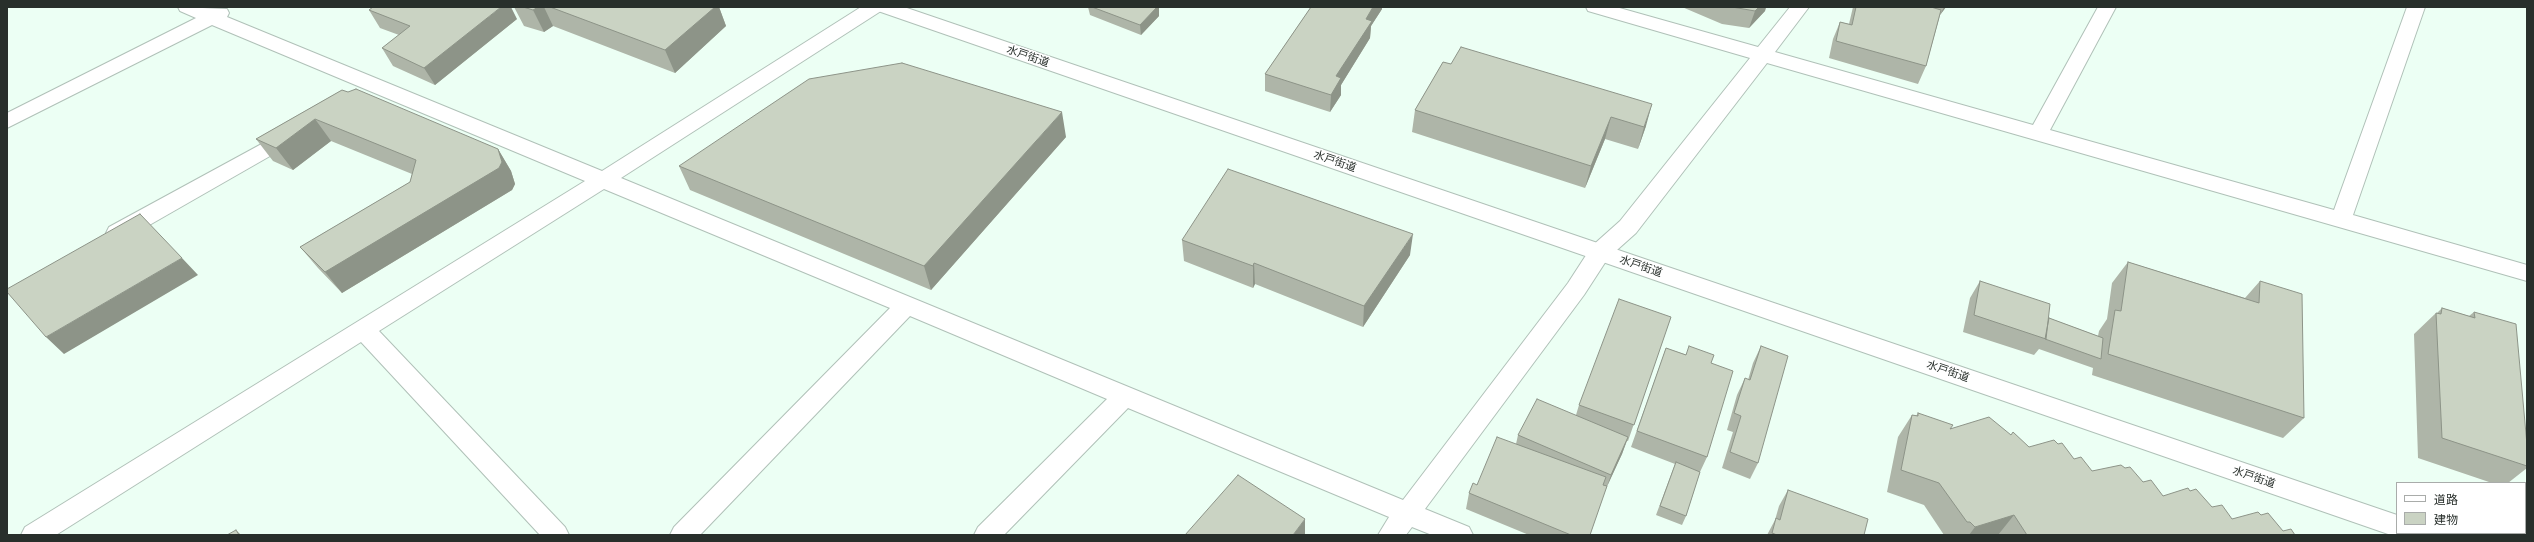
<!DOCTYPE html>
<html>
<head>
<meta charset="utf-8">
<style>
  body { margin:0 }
  #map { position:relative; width:2534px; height:542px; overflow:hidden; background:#ecfff4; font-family:Ubuntu,"Noto Sans JP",sans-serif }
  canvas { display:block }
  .frame { position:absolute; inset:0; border:8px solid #282f2b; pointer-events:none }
  .legend { position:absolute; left:2396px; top:482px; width:130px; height:52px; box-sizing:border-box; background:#fff; border:1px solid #a9acaa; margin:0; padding:5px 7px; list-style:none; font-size:12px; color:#282f2b }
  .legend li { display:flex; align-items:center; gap:8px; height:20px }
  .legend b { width:20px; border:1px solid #a9acaa }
</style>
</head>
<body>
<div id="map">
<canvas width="2534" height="542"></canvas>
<div class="frame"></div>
<ul class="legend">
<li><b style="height:5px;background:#fff"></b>道路</li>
<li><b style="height:11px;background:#cad3c3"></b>建物</li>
</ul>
</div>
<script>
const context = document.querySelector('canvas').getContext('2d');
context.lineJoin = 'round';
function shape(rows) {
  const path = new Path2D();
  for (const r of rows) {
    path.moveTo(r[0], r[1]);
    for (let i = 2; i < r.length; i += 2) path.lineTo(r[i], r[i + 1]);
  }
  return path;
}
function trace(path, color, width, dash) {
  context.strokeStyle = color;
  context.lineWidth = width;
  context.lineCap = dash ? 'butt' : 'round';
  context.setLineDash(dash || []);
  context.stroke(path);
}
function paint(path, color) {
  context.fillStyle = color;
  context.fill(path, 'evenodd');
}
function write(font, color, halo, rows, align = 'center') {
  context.font = font + ' Ubuntu,"Noto Sans JP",sans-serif';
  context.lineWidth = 3;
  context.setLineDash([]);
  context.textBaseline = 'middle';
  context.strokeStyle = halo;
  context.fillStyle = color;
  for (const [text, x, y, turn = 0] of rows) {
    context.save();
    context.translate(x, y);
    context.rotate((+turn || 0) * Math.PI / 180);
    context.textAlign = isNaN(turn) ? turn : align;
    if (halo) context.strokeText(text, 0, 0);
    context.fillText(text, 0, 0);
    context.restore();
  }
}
const minor = shape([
  [178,7,227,9,229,13,227,17,602,171,861,7,883,7,881,11,621,178,1403,500,1568,283,1592,246,1620,221,1750,58,1588,11,1586,7,1616,7,1758,47,1790,7,1809,7,1775,52,2033,125,2098,7,2116,7,2050,130,2334,210,2407,7,2425,7,2353,215,2527,265,2527,281,1767,63,1636,233,1608,258,1584,295,1425,509,1469,527,1473,535,1432,535,1412,527,1406,535,1378,535,1389,517,1128,408,1004,535,974,535,978,527,1107,399,910,316,700,535,670,535,674,527,890,308,604,189,379,331,565,527,569,535,540,535,361,342,56,535,21,535,25,527,585,181,212,25,7,128,7,113,196,18,180,11,178,7],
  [291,128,298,130,301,135,298,140,125,239,117,241,109,239,106,233,109,227,291,128]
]);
const highway = shape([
  [876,7,904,7,2397,515,2397,533,2435,533,2436,535,2391,535,878,11,876,7]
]);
const wall = shape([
  [514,7,719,7,726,26,675,73,553,26,544,32,524,26],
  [1088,7,1159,7,1159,16,1141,35,1090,15],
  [1311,7,1382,7,1382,9,1371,26,1370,38,1341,85,1341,95,1330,112,1265,91,1265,74],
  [1682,7,1766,7,1765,11,1749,28,1722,24],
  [1853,7,1946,7,1940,15,1926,66,1918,84,1829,58,1833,39,1840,22,1849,24],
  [369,10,517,19,435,85,393,66,382,48,399,35,380,28],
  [1443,62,1646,126,1638,149,1605,139,1585,188,1412,132,1415,110],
  [342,90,498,149,511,171,515,184,512,190,342,293,318,268,300,247,410,182,412,174,331,141,293,170,273,161,256,139],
  [1066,137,931,290,690,190,679,166],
  [1182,240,1410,255,1363,327,1255,284,1253,288,1184,261],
  [2128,262,2245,298,2260,281,2304,418,2283,438,2092,375,2093,368,2039,349,2034,355,1963,332,1970,298,1980,281,2049,318,2098,336,2099,331,2107,319,2112,283],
  [2442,308,2469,316,2474,312,2527,445,2527,468,2508,483,2492,483,2418,458,2414,334,2436,313,2437,313],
  [1671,317,1628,441,1627,441,1622,454,1605,490,1590,535,1529,535,1466,509,1469,493,1516,444,1518,435,1576,415,1579,405],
  [1761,346,1758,463,1750,479,1722,468,1733,432,1727,430,1737,395,1745,378,1748,380,1753,363],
  [1666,348,1711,363,1707,457,1700,472,1686,516,1682,525,1656,515,1675,464,1631,447],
  [1918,413,1950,429,2011,435,2029,447,2074,459,2092,471,2125,468,2143,482,2163,496,2190,491,2212,507,2232,519,2261,515,2283,531,2295,535,1944,535,1924,505,1887,492,1898,437,1912,415,1916,416],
  [1788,490,1864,535,1767,535,1775,520,1779,506]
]);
const shadedWall = shape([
  [501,7,511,7,517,19,435,85,424,68],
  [538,7,544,7,553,26,544,32,533,10],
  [715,7,719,7,726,26,675,73,665,50],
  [1157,7,1159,7,1159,16,1141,35,1140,25],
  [1373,7,1382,7,1382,9,1371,26,1370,38,1341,85,1341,95,1330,112,1331,95,1336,76,1366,19],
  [1759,7,1766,7,1765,11,1749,28,1755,11],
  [1944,7,1946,7,1940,15],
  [1652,104,1646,126,1638,149,1644,127],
  [1062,112,1066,137,931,290,924,266],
  [1611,117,1605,139,1585,188,1591,166],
  [315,119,331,141,293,170,276,148],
  [498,149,511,171,515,184,512,190,342,293,325,272],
  [1413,234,1410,255,1363,327,1364,306],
  [182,258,198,275,64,354,46,337],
  [1254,263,1255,284,1253,288,1253,266],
  [1628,437,1622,454,1605,491,1611,475],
  [2014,515,1998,535,1969,535,1975,527],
  [1305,519,1305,535,1293,535],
  [236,530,241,535,239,535]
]);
const building = shape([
  [373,7,501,7,424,68,382,48,410,26,369,10,373,7],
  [523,7,538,7,533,10,523,7],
  [550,7,715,7,665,50,550,7],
  [1092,7,1157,7,1140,25,1092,7],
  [1311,7,1373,7,1366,19,1372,21,1336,76,1341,78,1331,95,1265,74,1311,7],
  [1732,7,1759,7,1755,11,1732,7],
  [1856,7,1931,7,1941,10,1926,66,1836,41,1840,22,1852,25,1856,7],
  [1461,47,1652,104,1644,127,1611,117,1591,166,1415,110,1443,62,1451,64,1461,47],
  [902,63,1062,112,924,266,679,166,809,79,902,63],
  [356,89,498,149,502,162,499,168,325,272,300,247,410,182,416,160,315,119,276,148,256,139,342,90,348,92,356,89],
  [1228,169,1413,234,1364,306,1254,263,1253,266,1182,240,1228,169],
  [140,214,182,258,46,337,7,292,7,289,140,214],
  [2128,262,2259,303,2260,281,2302,294,2304,418,2108,354,2115,310,2121,311,2128,262],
  [1980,281,2050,304,2046,339,1974,315,1980,281],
  [1619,299,1671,317,1634,425,1579,405,1619,299],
  [2442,308,2475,318,2474,312,2516,324,2527,445,2527,466,2442,438,2436,313,2441,314,2442,308],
  [2049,318,2103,338,2101,359,2045,339,2049,318],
  [1689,346,1714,355,1711,363,1733,371,1707,457,1637,431,1666,348,1686,355,1689,346],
  [1761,346,1788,356,1758,463,1730,452,1741,416,1734,413,1745,378,1750,380,1761,346],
  [1537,399,1628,437,1611,475,1518,435,1537,399],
  [1918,413,1953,425,1950,429,1989,417,2011,435,2013,432,2029,447,2054,440,2058,444,2062,443,2074,459,2081,457,2092,471,2121,465,2125,468,2130,467,2143,482,2151,480,2163,496,2188,488,2190,491,2196,489,2212,507,2222,505,2232,519,2258,512,2261,515,2268,513,2283,531,2291,529,2295,535,2027,535,2014,515,1975,527,1970,522,1967,522,1939,483,1901,470,1912,415,1918,416,1918,413],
  [1497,437,1606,477,1603,485,1607,486,1590,535,1585,535,1585,534,1584,535,1571,535,1469,493,1473,483,1477,485,1497,437],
  [1676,462,1700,472,1686,516,1660,506,1676,462],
  [1238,475,1305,519,1293,535,1185,535,1238,475],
  [1788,490,1868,519,1864,535,1777,535,1772,533,1776,518,1780,520,1788,490],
  [236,530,239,535,227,535,236,530]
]);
const streetNames = [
  ["水戸街道",1028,56,19],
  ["水戸街道",1335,161,19],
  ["水戸街道",1641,266,19],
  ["水戸街道",1948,371,19],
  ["水戸街道",2254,477,19]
];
trace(minor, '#b0c1b8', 2);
trace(highway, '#b0c1b8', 2);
paint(minor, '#fff');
paint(highway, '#fff');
paint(wall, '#aeb5a8');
paint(shadedWall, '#8d9488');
paint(building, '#cad3c3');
trace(building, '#8d9488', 1);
write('11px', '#282f2b', '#fff', streetNames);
</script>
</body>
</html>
